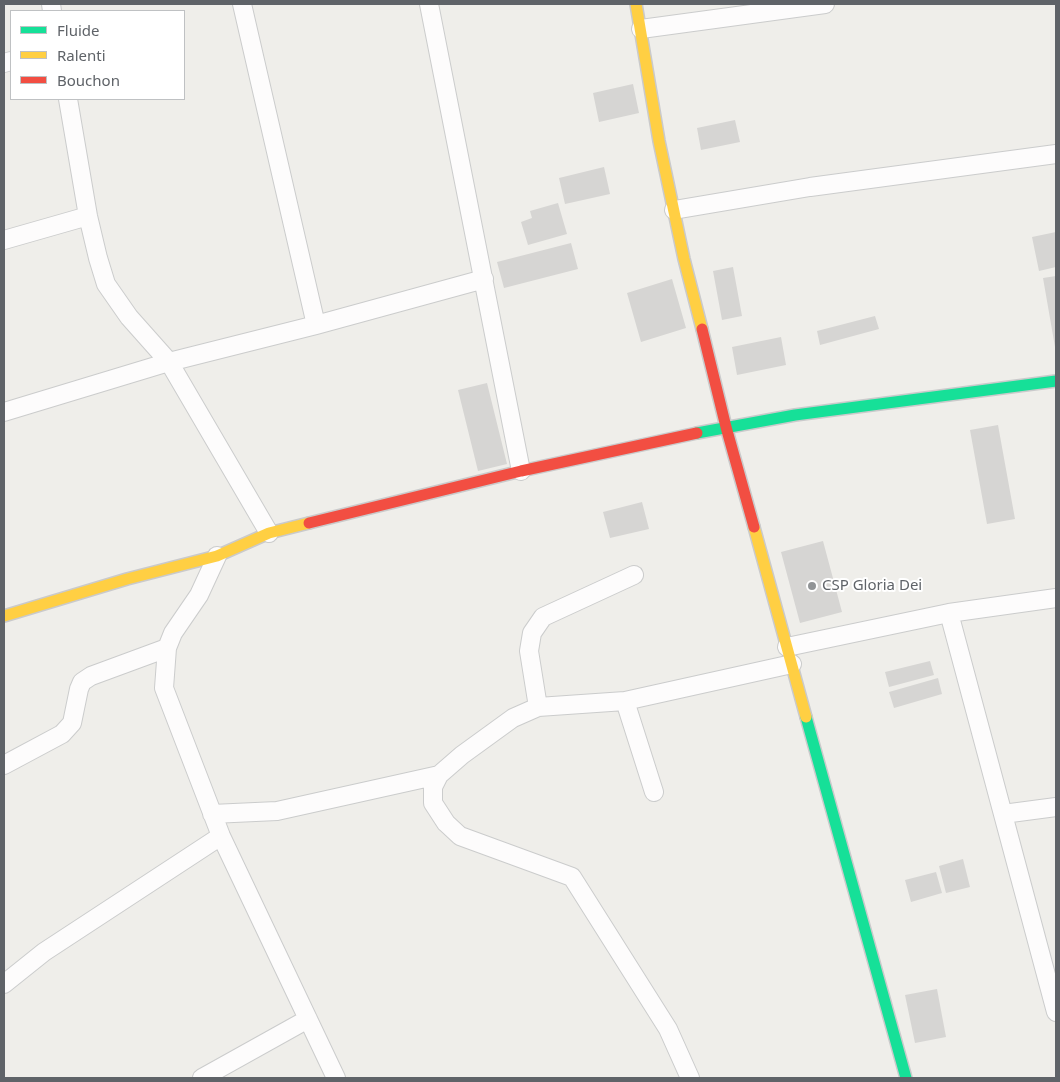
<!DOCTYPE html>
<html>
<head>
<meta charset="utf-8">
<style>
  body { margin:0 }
  #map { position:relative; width:1060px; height:1082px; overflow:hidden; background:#efeeea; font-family:"Noto Sans",sans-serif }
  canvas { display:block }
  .frame { position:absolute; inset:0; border:5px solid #5f6368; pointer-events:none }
  .legend { position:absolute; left:10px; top:10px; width:175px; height:90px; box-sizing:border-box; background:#fff; border:1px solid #bfc1c3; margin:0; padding:6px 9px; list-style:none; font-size:15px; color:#5f6368 }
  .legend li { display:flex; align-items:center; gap:10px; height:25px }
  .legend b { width:25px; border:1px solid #bfc1c3 }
</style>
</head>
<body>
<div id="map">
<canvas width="1060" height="1082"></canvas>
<div class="frame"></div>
<ul class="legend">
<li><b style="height:6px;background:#16e098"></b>Fluide</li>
<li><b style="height:6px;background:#ffcf43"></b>Ralenti</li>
<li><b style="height:6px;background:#f24e42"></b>Bouchon</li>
</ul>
</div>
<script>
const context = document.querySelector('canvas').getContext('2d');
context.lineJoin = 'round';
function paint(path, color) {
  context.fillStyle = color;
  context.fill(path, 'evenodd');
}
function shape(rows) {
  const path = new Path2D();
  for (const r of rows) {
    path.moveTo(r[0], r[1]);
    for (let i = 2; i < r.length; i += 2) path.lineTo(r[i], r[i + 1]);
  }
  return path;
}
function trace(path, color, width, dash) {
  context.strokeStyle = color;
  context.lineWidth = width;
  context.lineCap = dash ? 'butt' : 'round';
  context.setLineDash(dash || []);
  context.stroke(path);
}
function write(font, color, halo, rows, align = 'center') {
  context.font = font + ' "Noto Sans",sans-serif';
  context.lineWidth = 4;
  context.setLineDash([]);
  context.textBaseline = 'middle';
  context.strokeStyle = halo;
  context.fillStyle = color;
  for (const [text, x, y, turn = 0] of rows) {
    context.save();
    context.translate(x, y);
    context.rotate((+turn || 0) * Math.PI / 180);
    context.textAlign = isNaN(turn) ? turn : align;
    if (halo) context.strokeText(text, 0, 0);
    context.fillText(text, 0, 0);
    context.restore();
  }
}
const building = shape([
  [633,84,639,113,599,122,593,93],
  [735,120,740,142,701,150,697,128],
  [604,167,610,194,565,204,559,178],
  [558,203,567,234,528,245,521,222,532,218,530,211],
  [1056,232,1056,267,1039,271,1032,237],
  [571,243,578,269,504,288,497,262],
  [733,267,742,316,722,320,713,271],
  [1056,276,1056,347,1055,347,1043,278],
  [672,279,686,328,641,342,627,293],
  [875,316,879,329,820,345,817,331],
  [781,337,786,365,737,375,732,347],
  [487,383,507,464,478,471,458,390],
  [998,425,1015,519,987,524,970,430],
  [642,502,649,529,610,538,603,512],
  [823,541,842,612,800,623,781,552],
  [930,661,934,675,889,687,885,672],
  [938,678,942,694,894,708,889,692],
  [963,859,970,887,946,893,939,866],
  [936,872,942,893,911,902,905,880],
  [937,989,946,1037,915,1043,905,995]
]);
const street = shape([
  [51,4,52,11],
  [242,4,316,325],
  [429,4,521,471],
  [641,29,825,4],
  [4,63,11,61],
  [68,99,88,216,98,258,106,284,129,317,169,362,269,533],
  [674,210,810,187,1056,154],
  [4,240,88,216],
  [4,412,169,362,316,325,484,279],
  [217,556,199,595,173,633,167,648,164,688,221,836,336,1078],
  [949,613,1056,1012],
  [787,647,949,613,1056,598],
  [625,701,654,792],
  [538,707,529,651,532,633,543,617,634,575],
  [4,765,62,734,72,723,79,689,82,682,91,676,167,648],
  [212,814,277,811,439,775],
  [1003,814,1056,807],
  [4,984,44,952,221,836],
  [202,1078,308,1019],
  [690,1078,668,1029,572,877,460,836,446,823,433,803,433,787,439,775,462,755,513,718,538,707,625,701,792,664]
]);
const fast = shape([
  [697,433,795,415,1056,381],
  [806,717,906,1078]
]);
const slow = shape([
  [636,4,659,141,684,259,702,329],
  [754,527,806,717],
  [4,616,127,579,217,556,269,533,309,523]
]);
const jam = shape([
  [702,329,726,427,754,527],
  [309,523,521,471,697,433]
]);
const markers = [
  [812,586,5,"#919496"]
];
const poiNames = [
  ["CSP Gloria Dei",822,586]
];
paint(building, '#d6d5d3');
trace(street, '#cbcccc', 20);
trace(fast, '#cacacb', 14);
trace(slow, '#cacacb', 14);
trace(jam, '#cacacb', 14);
trace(street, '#fdfcfc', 18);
trace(fast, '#16e098', 11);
trace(slow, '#ffcf43', 11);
trace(jam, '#f24e42', 11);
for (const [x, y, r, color] of markers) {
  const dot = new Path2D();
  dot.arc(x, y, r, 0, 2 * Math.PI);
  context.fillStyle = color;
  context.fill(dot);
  trace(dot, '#fff', 2);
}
write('15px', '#5f6368', '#fff', poiNames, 'left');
</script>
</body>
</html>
